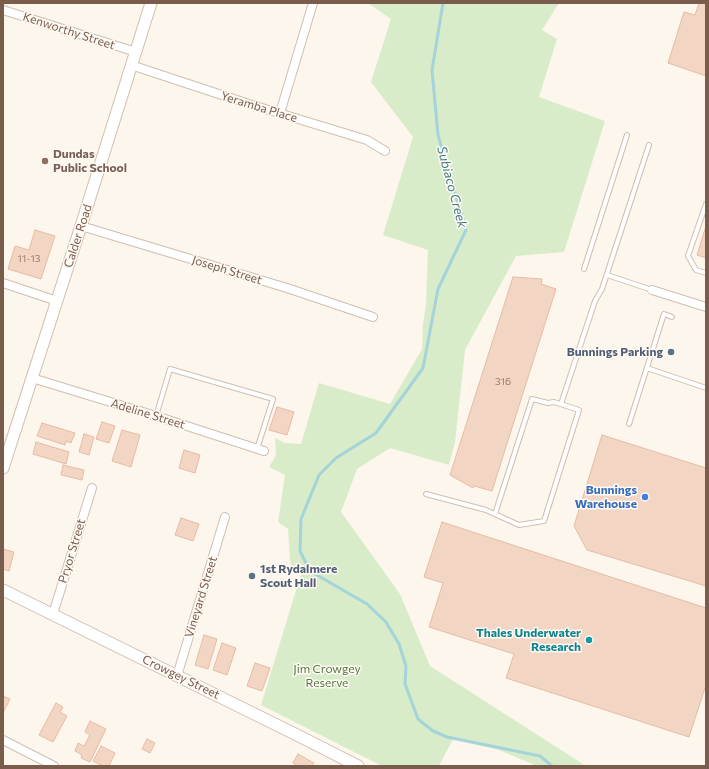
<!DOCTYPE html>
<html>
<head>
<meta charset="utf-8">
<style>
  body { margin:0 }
  #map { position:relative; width:709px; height:769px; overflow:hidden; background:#fdf6ec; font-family:Commissioner,sans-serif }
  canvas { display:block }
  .frame { position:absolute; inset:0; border:4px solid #7a5c4d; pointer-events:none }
</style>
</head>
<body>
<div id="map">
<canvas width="709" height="769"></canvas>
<div class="frame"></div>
</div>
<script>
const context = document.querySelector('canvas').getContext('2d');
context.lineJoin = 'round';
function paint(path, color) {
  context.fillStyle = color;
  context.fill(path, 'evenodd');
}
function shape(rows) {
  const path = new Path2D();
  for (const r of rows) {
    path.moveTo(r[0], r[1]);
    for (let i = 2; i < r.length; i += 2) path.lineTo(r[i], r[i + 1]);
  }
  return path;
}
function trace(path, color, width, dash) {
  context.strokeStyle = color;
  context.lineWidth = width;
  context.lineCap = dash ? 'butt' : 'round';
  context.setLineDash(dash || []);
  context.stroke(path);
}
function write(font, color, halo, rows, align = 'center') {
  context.font = font + ' Commissioner,sans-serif';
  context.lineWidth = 3;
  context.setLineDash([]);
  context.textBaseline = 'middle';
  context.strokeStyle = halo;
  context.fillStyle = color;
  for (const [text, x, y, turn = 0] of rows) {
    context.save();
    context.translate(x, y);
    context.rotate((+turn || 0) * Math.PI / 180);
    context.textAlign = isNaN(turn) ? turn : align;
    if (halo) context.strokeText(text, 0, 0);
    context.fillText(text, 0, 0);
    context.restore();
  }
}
const green = shape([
  [368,3,559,3,542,30,557,39,539,97,605,121,564,252,516,256,465,350,455,442,449,465,390,448,357,469,341,512,400,594,430,666,586,766,537,766,499,750,453,739,439,766,382,766,261,705,301,574,291,573,288,529,278,522,285,475,269,467,276,455,275,438,285,443,301,444,319,383,390,404,422,349,423,324,426,304,428,250,383,235,413,137,371,82,391,19]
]);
const stream = shape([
  [443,3,432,70,438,135,466,230,438,289,423,368,376,433,336,458,319,475,301,519,300,551,310,571,367,604,386,622,399,644,406,666,405,684,418,719,433,731,447,737,540,756,552,766]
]);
const building = shape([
  [699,3,706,3,706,76,668,63,684,12,695,15,699,3],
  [706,226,706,258,697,255,706,226],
  [35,230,55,236,41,279,8,269,15,246,29,250,35,230],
  [513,277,542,279,541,284,556,289,492,491,474,486,473,488,450,475,513,277],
  [277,407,294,412,287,435,269,430,277,407],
  [102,422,115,426,109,443,96,439,102,422],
  [42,423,75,433,71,443,66,441,65,445,37,436,42,423],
  [122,430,140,435,131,467,112,461,122,430],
  [84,434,94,437,89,455,79,452,84,434],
  [602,435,706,468,706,586,587,550,574,526,602,435],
  [36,442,69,452,66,464,33,454,36,442],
  [184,450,200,455,195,473,179,468,184,450],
  [63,465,84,470,82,480,61,475,63,465],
  [181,518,199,524,193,541,175,535,181,518],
  [442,522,706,608,706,685,689,737,506,678,514,654,429,627,443,583,424,577,442,522],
  [3,549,14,552,9,571,3,569,3,549],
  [204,635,217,639,208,669,195,665,204,635],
  [222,643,236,648,227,675,213,670,222,643],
  [255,663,270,668,262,691,247,686,255,663],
  [3,696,10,699,3,713,3,696],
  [56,703,63,707,60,712,67,716,53,742,39,735,56,703],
  [90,721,106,729,90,762,81,758,82,755,75,751,78,743,84,746,90,735,85,732,90,721],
  [147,739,155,743,150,753,142,749,147,739],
  [101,746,115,753,109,766,103,766,93,761,101,746],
  [298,754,314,763,312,766,298,766,293,763,298,754]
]);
const service = shape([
  [706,204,688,256,696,270,706,273],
  [584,269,627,135],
  [607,275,652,290],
  [647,368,706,388],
  [561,404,595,301,602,289,649,145],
  [156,416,170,369,273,399,257,449],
  [629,424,664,314,672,317],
  [426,494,486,510,519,525,544,521,579,410,554,402,548,403,532,399,495,514]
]);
const minor = shape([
  [3,10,136,52],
  [131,65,249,104,367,140,385,151],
  [280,113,313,3],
  [81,226,287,288,373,317],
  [3,283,57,301],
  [652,290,706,307],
  [32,378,156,416,264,451],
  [53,614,92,488],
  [177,676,225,517],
  [3,740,54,766]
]);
const tertiary = shape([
  [3,468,81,226,151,3],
  [3,590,297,735,358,766]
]);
const markers = [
  [45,161,4,"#8d6e63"],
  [671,352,4,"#5c6f8a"],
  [645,497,4,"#3f7fe0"],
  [252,576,4,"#5c6f8a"],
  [589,640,4,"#0f9aa8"]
];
const numberNames = [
  ["11-13",29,259],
  ["316",503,382]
];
const streetNames = [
  ["Kenworthy Street",69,31,18],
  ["Yeramba Place",259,107,17],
  ["Calder Road",78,236,-72],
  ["Joseph Street",227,270,17],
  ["Adeline Street",148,414,17],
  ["Pryor Street",72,551,-73],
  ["Vineyard Street",201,597,-73],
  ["Crowgey Street",181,677,26]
];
const educationNames = [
  ["Dundas",53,154],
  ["Public School",53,168]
];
const serviceNames = [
  ["Bunnings Parking",663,352],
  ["1st Rydalmere",260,569,"left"],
  ["Scout Hall",260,583,"left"]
];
const shopNames = [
  ["Bunnings",637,490],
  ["Warehouse",637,504]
];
const cultureNames = [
  ["Thales Underwater",581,633],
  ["Research",581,647]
];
const parkNames = [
  ["Jim Crowgey",327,669],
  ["Reserve",327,683]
];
const waterNames = [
  ["Subiaco Creek",452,187,75]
];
paint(green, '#d8ecc9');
trace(stream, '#a5d3da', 3);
paint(building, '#f3d5c3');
trace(building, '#e6bba3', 1);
trace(service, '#d1beb0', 6);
trace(minor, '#d1beb0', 10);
trace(tertiary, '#d1beb0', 13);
trace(service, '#fff', 4);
trace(minor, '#fff', 8);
trace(tertiary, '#fff', 11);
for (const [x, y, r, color] of markers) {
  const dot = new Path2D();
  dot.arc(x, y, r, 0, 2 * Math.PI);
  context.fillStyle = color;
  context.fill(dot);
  trace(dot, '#fffaf3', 1.5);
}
write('10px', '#987a6a', null, numberNames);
write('12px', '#7a5c4d', '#fffaf3', streetNames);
write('bold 12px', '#785e54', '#fffaf3', educationNames, 'left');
write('bold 12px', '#4e5e75', '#fffaf3', serviceNames, 'right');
write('bold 12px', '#366cbe', '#fffaf3', shopNames, 'right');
write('bold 12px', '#0d838f', '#fffaf3', cultureNames, 'right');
write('12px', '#537a41', '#fffaf3', parkNames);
write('italic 13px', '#437c86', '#fffaf3', waterNames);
</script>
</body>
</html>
